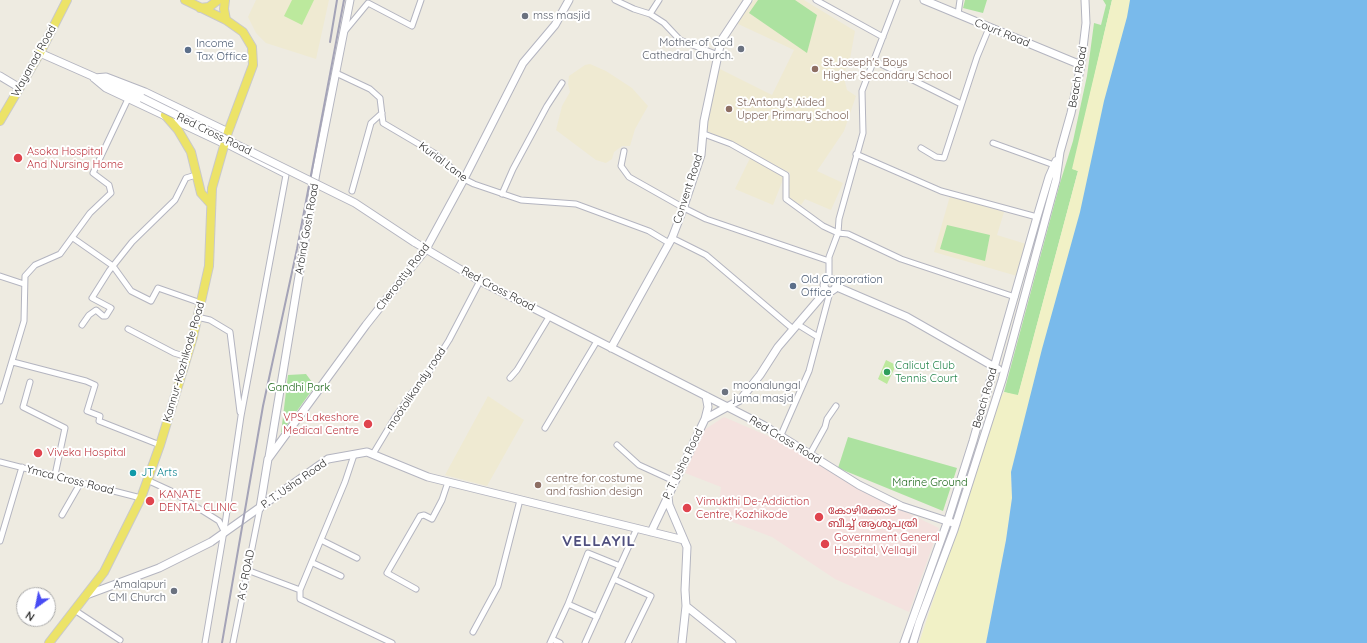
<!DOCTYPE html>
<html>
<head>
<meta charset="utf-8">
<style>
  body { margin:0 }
  #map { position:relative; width:1367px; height:643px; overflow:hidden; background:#eeebe1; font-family:Quicksand,sans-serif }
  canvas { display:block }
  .north { position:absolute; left:16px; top:587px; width:40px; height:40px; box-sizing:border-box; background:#fff; border:1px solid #ababab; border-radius:50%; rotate:213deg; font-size:11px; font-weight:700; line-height:16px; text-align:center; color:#2e2e2e }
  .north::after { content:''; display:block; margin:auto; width:14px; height:18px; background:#484cf4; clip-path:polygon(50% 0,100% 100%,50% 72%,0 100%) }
</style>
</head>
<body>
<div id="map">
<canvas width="1367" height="643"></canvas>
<div class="north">N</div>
</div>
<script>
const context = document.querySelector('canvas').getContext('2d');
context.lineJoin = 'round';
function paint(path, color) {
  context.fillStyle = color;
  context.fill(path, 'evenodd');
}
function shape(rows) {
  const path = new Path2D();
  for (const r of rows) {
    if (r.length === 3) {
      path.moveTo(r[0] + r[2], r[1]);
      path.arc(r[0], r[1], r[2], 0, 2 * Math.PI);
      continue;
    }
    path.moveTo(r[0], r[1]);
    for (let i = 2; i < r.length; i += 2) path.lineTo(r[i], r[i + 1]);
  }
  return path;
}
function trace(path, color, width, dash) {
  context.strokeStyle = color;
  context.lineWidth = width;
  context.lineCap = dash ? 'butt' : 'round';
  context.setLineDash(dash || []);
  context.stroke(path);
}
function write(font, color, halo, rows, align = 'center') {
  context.font = font + ' Quicksand,"Noto Sans Malayalam",sans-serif';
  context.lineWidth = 4;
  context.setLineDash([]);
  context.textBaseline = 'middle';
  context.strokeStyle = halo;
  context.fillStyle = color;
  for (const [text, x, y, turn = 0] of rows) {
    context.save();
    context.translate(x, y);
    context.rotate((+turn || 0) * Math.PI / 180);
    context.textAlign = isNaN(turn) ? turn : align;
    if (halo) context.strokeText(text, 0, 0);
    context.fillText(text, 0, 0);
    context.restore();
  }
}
const education = shape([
  [256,0,329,0,316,59,266,43,256,33,248,17],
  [754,0,804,0,855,31,849,64,843,74,847,90,856,96,844,131,817,171,843,183,831,210,805,199,801,205,788,198,790,173,733,143,705,130,718,68,772,95,794,50,736,23],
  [590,64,606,71,632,88,648,106,635,129,630,146,622,146,614,152,612,159,606,163,596,160,556,130,562,106,570,92,568,84,569,76,585,65],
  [750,158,784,177,773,205,735,189],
  [950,196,1004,212,997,235,1026,244,1017,276,934,252],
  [488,396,524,420,487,486,445,475]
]);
const medical = shape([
  [724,417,782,442,864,492,939,528,909,612,835,579,772,537,730,521,718,512,721,487,685,473,704,430]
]);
const green = shape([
  [758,0,795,0,817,15,807,53,749,13],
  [965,0,987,0,983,13,963,8],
  [1103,0,1112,0,1073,169,1078,171,1018,396,1004,392,1060,183,1073,141,1087,76,1094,23,1101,25,1106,5],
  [947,225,990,235,985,261,940,249],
  [306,374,315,386,281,433,288,375],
  [848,437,957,468,943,511,838,468]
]);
const sand = shape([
  [1112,0,1138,0,1011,472,1012,498,1006,540,986,643,919,643,1000,398,1004,392,1018,395,1078,171,1072,169]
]);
const pitch = shape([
  [292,0,314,0,302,25,284,16],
  [886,360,896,365,887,384,878,379]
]);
const water = shape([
  [1130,0,1367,0,1367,643,986,643,1006,540,1012,498,1011,472,1042,349,1080,212,1104,101,1127,17]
]);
const street = shape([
  [615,0,634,9,650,14,664,23,680,40,718,55],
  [816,0,883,37],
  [650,14,659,0],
  [958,14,960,0],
  [344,32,368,3,412,26,421,0],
  [875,61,961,104],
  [336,73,370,89,380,98,383,123,434,153,464,179,474,184,521,200,576,204,649,231,669,243],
  [704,134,731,144,786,175,786,199,823,226,838,233,848,234,901,259,1015,297],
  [993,143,1054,165],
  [921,148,936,157,944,158,977,57,989,28],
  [624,151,621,166,629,177,684,208,706,219,829,261],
  [856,154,941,191,1037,217],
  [352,191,371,123,382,113],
  [502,194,513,169,547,106,562,83],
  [73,238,113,266,131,291,151,301,158,288,201,303],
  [672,238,706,255,793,329],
  [0,276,24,284],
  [829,279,829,257,838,233,839,219,863,133,862,91,897,0],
  [197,317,210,320,230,332,240,412],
  [797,324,818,337],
  [82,325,89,315,96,310,103,316,106,316,111,308,92,298,109,271,132,242,175,200,186,178,196,175],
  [128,329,174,353,187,357],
  [13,362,86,381,95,385,87,411,100,416,99,421,160,445],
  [510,378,517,370,549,317],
  [30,382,23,407,65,428,55,475],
  [0,401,24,321,25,276,35,265,60,254,90,213,111,193,109,185,93,173,128,99],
  [545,428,597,341],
  [781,435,809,371,830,292],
  [617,445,639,465,674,481],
  [373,454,394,419,411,394,424,380,449,340,480,281],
  [810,454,825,427,827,419,836,406],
  [354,455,345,482,300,590,300,599,392,643],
  [0,462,141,498],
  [147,480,171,491,219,521,224,531],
  [62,515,81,482],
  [321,540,357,558],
  [0,541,22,467],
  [313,563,341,576],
  [247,570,300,590],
  [614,579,651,596,628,643],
  [416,589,387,573,420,516,424,515,432,519,442,500,448,482],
  [568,604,588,553,620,566],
  [76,611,120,640],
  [473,632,498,586,520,500],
  [552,639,560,643],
  [205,643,224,531,241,416,286,175,225,144],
  [233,643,260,508],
  [550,643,568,604,597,617],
  [585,643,637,528]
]);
const secondary = shape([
  [924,0,1081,65],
  [40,53,142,98],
  [0,76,20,88],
  [94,78,106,88,225,144],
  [94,78,106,77,145,92,228,132],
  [414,242,480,281,763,425,859,485,901,506,956,524],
  [830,285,6],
  [837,287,907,317,998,369],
  [611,348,672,238,682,212,701,155,704,121,721,41,748,0],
  [705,419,708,407,706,396],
  [269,457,316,173,350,0],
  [668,497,669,505,687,547,685,590,686,606,732,643],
  [260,508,268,459,366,325,426,249,464,179,523,63,555,25,569,0],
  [651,532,705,419,740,400,760,375,778,347,826,291],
  [89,594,159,568,211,542,328,459,367,452,428,477,684,540],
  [682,643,686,606],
  [904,643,947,523,973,441,1037,217,1049,177,1056,161],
  [913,643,919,623,954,530,1002,380,1056,180,1060,152,1071,113,1081,65,1086,23,1085,0]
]);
const primary = shape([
  [225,0,224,9,226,20],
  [200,8,209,7,218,0],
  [165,115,178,130,191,152,201,193,210,203],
  [0,121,40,53,67,0],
  [49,643,104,572,141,498,160,445,193,337,209,266,212,188,228,132,253,65,252,47,243,32,226,20,185,0]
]);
const rail = shape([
  [330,42,337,0],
  [222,643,263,406,297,249,344,0]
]);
const secondaryBridge = shape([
  [142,98,355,203,414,242]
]);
const markers = [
  [525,16,4,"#6b7280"],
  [741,49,4,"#6b7280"],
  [188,50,4,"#5c6f8a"],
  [815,69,4,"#8d6e63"],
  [729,109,4,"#8d6e63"],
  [18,158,5,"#e0444e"],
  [793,286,4,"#5c6f8a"],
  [887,372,4,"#2e9e5b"],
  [725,392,4,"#6b7280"],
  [368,424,5,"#e0444e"],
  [38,453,5,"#e0444e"],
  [133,473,4,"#0f9aa8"],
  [538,485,4,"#8d6e63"],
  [150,501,5,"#e0444e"],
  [687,508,5,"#e0444e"],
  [819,517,5,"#e0444e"],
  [825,544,5,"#e0444e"],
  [174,591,4,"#6b7280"]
];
const worshipNames = [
  ["mss masjid",533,16],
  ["Mother of God",733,43,"right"],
  ["Cathedral Church.",733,56,"right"],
  ["moonalungal",733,386],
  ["juma masjd",733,399],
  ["Amalapuri",166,585,"right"],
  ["CMI Church",166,598,"right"]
];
const streetNames = [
  ["Court Road",1002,33,22],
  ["Wayanad Road",34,61,-61],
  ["Beach Road",1078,77,-80],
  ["Red Cross Road",214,134,26],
  ["Kurial Lane",443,162,37],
  ["Convent Road",688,189,-72],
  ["Arbind Gosh Road",307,229,-80],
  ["Cherootty Road",403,277,-53],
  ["Red Cross Road",498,289,28],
  ["Kannur-Kozhikode Road",184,362,-74],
  ["mootolikandy road",416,389,-56],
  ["Beach Road",985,398,-74],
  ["Red Cross Road",785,440,31],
  ["P. T. Usha Road",683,464,-64],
  ["Ymca Cross Road",70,480,14],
  ["P. T. Usha Road",294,484,-35],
  ["A G ROAD",246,575,-79]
];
const serviceNames = [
  ["Income",196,44],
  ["Tax Office",196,57],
  ["Old Corporation",801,280],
  ["Office",801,293]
];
const educationNames = [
  ["St.Joseph's Boys",823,63],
  ["Higher Secondary School",823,76],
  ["St.Antony's Aided",737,103],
  ["Upper Primary School",737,116],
  ["centre for costume",546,479],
  ["and fashion design",546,492]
];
const healthNames = [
  ["Asoka Hospital",27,152],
  ["And Nursing Home",27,165],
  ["VPS Lakeshore",359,418,"right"],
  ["Medical Centre",359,431,"right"],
  ["Viveka Hospital",47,453],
  ["KANATE",159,495],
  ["DENTAL CLINIC",159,508],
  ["Vimukthi De-Addiction",696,502],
  ["Centre, Kozhikode",696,515],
  ["കോഴിക്കോട്",828,511],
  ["ബീച്ച് ആശുപത്രി",828,524],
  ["Government General",834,538],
  ["Hospital, Vellayil",834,551]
];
const leisureNames = [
  ["Calicut Club",895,366],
  ["Tennis Court",895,379]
];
const parkNames = [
  ["Gandhi Park",299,388],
  ["Marine Ground",930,483]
];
const cultureNames = [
  ["JT Arts",141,473]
];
const districtNames = [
  ["VELLAYIL",599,541]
];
paint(education, '#efead2');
paint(medical, '#f4e2df');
paint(green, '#ace2a0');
paint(sand, '#f1f1c6');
paint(pitch, '#bce99d');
paint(water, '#79baeb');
trace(street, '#b4b5c0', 7);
trace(secondary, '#b4b5c0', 9);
trace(primary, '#c9c9c9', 10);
trace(street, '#fff', 5);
trace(secondary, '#fff', 7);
trace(primary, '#ece368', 8);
trace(rail, '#a4a3b7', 2);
trace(secondaryBridge, '#b4b5c0', 9, []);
trace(secondaryBridge, '#fff', 7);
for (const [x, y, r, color] of markers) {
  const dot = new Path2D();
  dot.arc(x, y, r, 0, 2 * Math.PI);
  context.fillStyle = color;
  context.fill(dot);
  trace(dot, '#fff', 1.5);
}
write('11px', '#5b616d', '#fff', worshipNames, 'left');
write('11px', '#2e2e2e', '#fff', streetNames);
write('11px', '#4e5e75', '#fff', serviceNames, 'left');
write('11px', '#785e54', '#fff', educationNames, 'left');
write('11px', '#be3a42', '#fff', healthNames, 'left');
write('11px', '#27864d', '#fff', leisureNames, 'left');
write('11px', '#216a1e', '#fff', parkNames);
write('11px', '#0d838f', '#fff', cultureNames, 'left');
context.letterSpacing = '1px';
write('bold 15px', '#4f4f7e', '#fff', districtNames);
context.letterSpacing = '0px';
</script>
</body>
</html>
